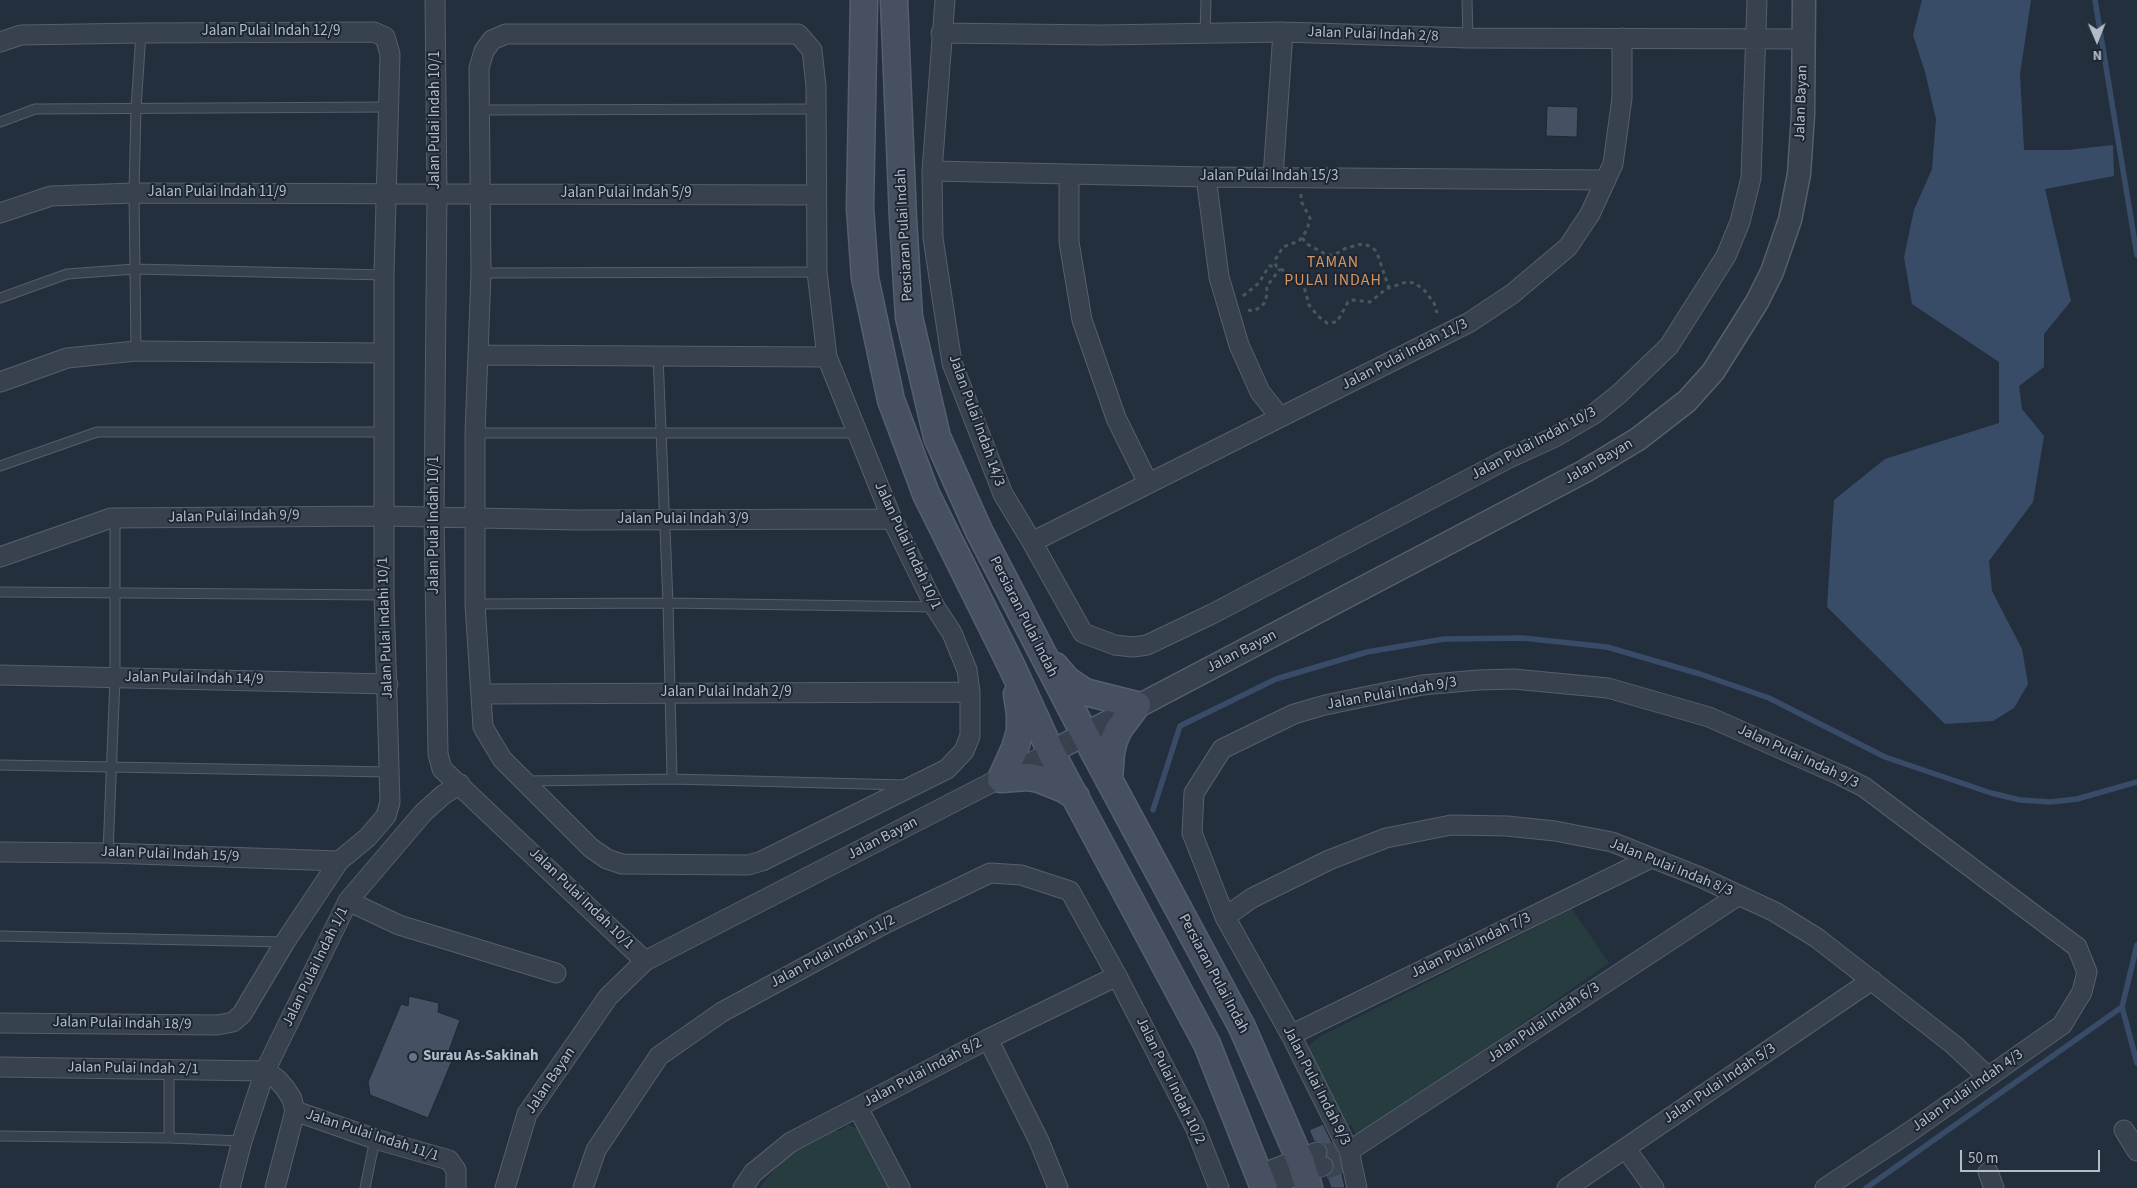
<!DOCTYPE html>
<html>
<head>
<meta charset="utf-8">
<style>
  body { margin:0 }
  #map { position:relative; width:2137px; height:1188px; overflow:hidden; background:#242f3e; font-family:"Source Sans 3",sans-serif }
  canvas { display:block }
  .north { position:absolute; left:2072px; top:15px; width:50px; height:50px; -webkit-text-stroke:4px #1d2633; paint-order:stroke; rotate:179deg; font-size:14px; font-weight:700; line-height:20px; text-align:center; color:#b4bcc9 }
  .north::after { content:''; display:block; margin:auto; width:18px; height:22px; background:#b4bcc9; clip-path:polygon(50% 0,100% 100%,50% 72%,0 100%) }
  .scale { position:absolute; left:1960px; top:1150px; width:140px; height:22px; box-sizing:border-box; border:2px solid #b4bcc9; border-top:0; padding-left:6px; font-size:15px; line-height:18px; white-space:nowrap; color:#b4bcc9; -webkit-text-stroke:4px #1d2633; paint-order:stroke }
</style>
</head>
<body>
<div id="map">
<canvas width="2137" height="1188"></canvas>
<div class="north">N</div>
<div class="scale">50 m</div>
</div>
<script>
const context = document.querySelector('canvas').getContext('2d');
context.lineJoin = 'round';
function paint(path, color) {
  context.fillStyle = color;
  context.fill(path, 'evenodd');
}
function shape(rows) {
  const path = new Path2D();
  for (const r of rows) {
    path.moveTo(r[0], r[1]);
    for (let i = 2; i < r.length; i += 2) path.lineTo(r[i], r[i + 1]);
  }
  return path;
}
function trace(path, color, width, dash) {
  context.strokeStyle = color;
  context.lineWidth = width;
  context.lineCap = dash ? 'butt' : 'round';
  context.setLineDash(dash || []);
  context.stroke(path);
}
function write(font, color, halo, rows, align = 'center') {
  context.font = font + ' "Source Sans 3",sans-serif';
  context.lineWidth = 4;
  context.setLineDash([]);
  context.textBaseline = 'middle';
  context.strokeStyle = halo;
  context.fillStyle = color;
  for (const [text, x, y, turn = 0] of rows) {
    context.save();
    context.translate(x, y);
    context.rotate((+turn || 0) * Math.PI / 180);
    context.textAlign = isNaN(turn) ? turn : align;
    if (halo) context.strokeText(text, 0, 0);
    context.fillText(text, 0, 0);
    context.restore();
  }
}
const green = shape([
  [1572,909,1609,963,1358,1138,1351,1125,1344,1128,1306,1051,1311,1044,1319,1037],
  [848,1125,859,1129,892,1188,759,1188,781,1163,803,1145,828,1130,839,1131]
]);
const water = shape([
  [1922,0,2031,0,2020,74,2024,150,2068,150,2113,145,2114,176,2045,189,2071,301,2044,334,2044,367,2019,386,2022,409,2044,436,2033,502,1989,561,1992,591,2022,649,2028,684,2014,708,1993,721,1945,724,1827,607,1834,500,1885,459,1999,423,1999,362,1912,304,1904,257,1914,210,1932,169,1936,119,1925,72,1913,35]
]);
const stream = shape([
  [2095,0,2137,255],
  [1153,810,1180,726,1276,679,1367,652,1444,639,1523,638,1607,647,1700,674,1769,698,1885,757,1991,793,2020,800,2051,802,2077,799,2137,782],
  [2137,945,2122,1007,2137,1063],
  [1866,1188,2122,1007]
]);
const building = shape([
  [1547,106,1578,107,1577,137,1546,136,1547,106],
  [409,996,439,1003,438,1012,460,1020,446,1059,452,1061,428,1118,370,1095,368,1082,401,1004,408,1006,409,996],
  [1323,1124,1338,1155,1345,1188,1331,1188,1327,1177,1334,1168,1333,1162,1327,1156,1328,1148,1324,1144,1314,1141,1309,1130,1323,1124]
]);
const minorTunnel = shape([
  [1319,1157,1338,1150],
  [1324,1170,1343,1163]
]);
const path = shape([
  [1301,194,1301,201,1310,218,1307,230,1299,241,1283,247,1275,260,1276,266,1303,283,1309,305,1318,316,1327,323,1337,322,1348,302,1353,300,1370,302,1386,289,1406,282,1415,283,1425,291,1434,303,1437,313],
  [1302,238,1307,244,1327,255,1334,255,1344,249,1357,245,1364,244,1369,246,1375,250,1378,256,1389,288],
  [1243,296,1259,283,1269,266,1276,266],
  [1248,310,1253,311,1261,307,1266,301,1267,286,1280,269]
]);
const service = shape([
  [1467,0,1468,38],
  [1205,34,1206,0],
  [478,110,815,109],
  [0,122,35,109,389,107],
  [481,273,817,272],
  [0,298,67,274,135,269,384,275],
  [136,351,134,193,136,108,141,33],
  [658,356,668,603,672,779],
  [475,433,856,433],
  [0,466,97,432,384,432],
  [0,592,384,595],
  [475,604,668,603,935,607],
  [0,765,390,772],
  [526,781,672,779,905,785],
  [108,853,115,678,115,519],
  [0,936,285,942],
  [169,1070,169,1138],
  [0,1136,169,1138,242,1141],
  [365,1188,375,1139]
]);
const minor = shape([
  [435,0,437,193,434,517,438,754,442,769,645,961],
  [945,0,932,171,933,238,952,363,1003,494,1032,542,1083,633,1115,645,1133,647,1147,645,1212,614,1507,459,1555,437,1594,414,1619,394,1669,346,1726,256,1740,222,1751,178,1757,0],
  [941,33,1101,35,1283,32,1468,38,1804,39],
  [506,34,798,34,812,50,816,86,817,272,827,357,892,519,935,607,952,633,967,670,970,692,970,736,964,751,947,769,762,861,748,865,622,864,607,859,591,848,502,759,483,727,475,604,475,433,481,273,479,68,484,51,492,40,506,34],
  [0,42,21,35,141,33,374,32,385,37,390,54,384,275,384,595,390,802,386,816,367,838,339,861,285,942,242,1014,233,1022,217,1025,0,1023],
  [932,171,1206,177,1606,180],
  [1069,174,1069,242,1082,320,1116,418,1148,483],
  [1206,177,1219,277,1239,345,1260,392,1280,417],
  [1273,177,1283,32],
  [0,213,51,196,134,193,816,195],
  [478,355,827,357],
  [0,382,67,358,136,351,384,353],
  [1032,542,1470,322,1512,294,1568,247,1590,214,1613,164,1622,98,1622,38],
  [0,557,111,518,384,516,577,520,892,519],
  [0,675,388,684],
  [481,694,970,692],
  [0,852,108,853,339,861],
  [348,901,399,925,556,973],
  [1225,917,1252,898,1329,860,1386,838,1451,825,1507,826,1555,831,1612,842,1700,877,1775,912,1817,938,1954,1045,1988,1077],
  [1291,1035,1651,858],
  [988,1039,1039,1141,1058,1188],
  [0,1067,265,1071],
  [265,1071,277,1079,285,1088,292,1099,295,1111,275,1188],
  [858,1108,900,1188],
  [295,1111,375,1139,449,1160,456,1170,456,1188],
  [2124,1130,2137,1151],
  [1626,1149,1654,1188],
  [1349,1151,1739,895],
  [1988,1172,1994,1188],
  [1258,1175,1317,1152],
  [230,1188,242,1141,265,1071,348,901,423,813,443,795,460,784],
  [505,1188,527,1114,608,997,645,961,1051,752],
  [583,1188,596,1150,659,1056,722,1012,884,924,990,873,1021,875,1070,891,1117,976,1195,1127,1219,1188],
  [743,1188,753,1173,791,1142,988,1039,1117,976],
  [1263,1188,1323,1166],
  [1357,1188,1349,1151,1291,1035,1225,917,1192,833,1194,793,1222,749,1294,714,1325,705,1422,685,1478,680,1514,679,1608,688,1709,717,1840,775,1864,787,2077,947,2087,972,2082,992,2062,1025,1911,1131,1825,1188],
  [1567,1188,1872,980]
]);
const tertiary = shape([
  [1051,752,1585,471,1638,439,1687,401,1713,372,1757,302,1772,272,1790,220,1799,174,1803,115,1804,0]
]);
const secondary = shape([
  [864,0,860,208,865,278,891,400,926,494,1012,667,1051,752,1207,1044,1264,1188],
  [894,0,903,219,909,317,937,437,979,531,1085,735,1242,1027,1300,1160,1309,1188],
  [1055,666,1067,680,1085,692,1137,705,1119,729,1114,740,1111,753,1109,780],
  [1001,779,1015,748,1020,731,1020,714,1017,694],
  [1001,779,1028,777,1039,779,1064,789,1076,797]
]);
const markers = [
  [413,1057,5,"#6b7280"]
];
const streetNames = [
  ["Jalan Pulai Indah 12/9",271,32],
  ["Jalan Pulai Indah 2/8",1373,35,2],
  ["Jalan Bayan",1802,103,-88],
  ["Jalan Pulai Indah 10/1",436,120,-90],
  ["Jalan Pulai Indah 15/3",1269,177],
  ["Jalan Pulai Indah 11/9",217,193],
  ["Jalan Pulai Indah 5/9",626,194],
  ["Persiaran Pulai Indah",905,235,-93],
  ["Jalan Pulai Indah 11/3",1405,355,-27],
  ["Jalan Pulai Indah 14/3",976,421,70],
  ["Jalan Pulai Indah 10/3",1534,444,-28],
  ["Jalan Bayan",1599,462,-30],
  ["Jalan Pulai Indah 9/9",234,517,-1],
  ["Jalan Pulai Indah 3/9",683,520],
  ["Jalan Pulai Indah 10/1",435,525,-90],
  ["Jalan Pulai Indah 10/1",907,546,65],
  ["Persiaran Pulai Indah",1023,617,63],
  ["Jalan Pulai Indahi 10/1",386,628,-92],
  ["Jalan Bayan",1242,652,-27],
  ["Jalan Pulai Indah 14/9",194,679,1],
  ["Jalan Pulai Indah 2/9",726,693],
  ["Jalan Pulai Indah 9/3",1392,694,-10],
  ["Jalan Pulai Indah 9/3",1798,757,25],
  ["Jalan Bayan",883,839,-27],
  ["Jalan Pulai Indah 15/9",170,855,2],
  ["Jalan Pulai Indah 8/3",1671,868,22],
  ["Jalan Pulai Indah 10/1",581,899,44],
  ["Jalan Pulai Indah 7/3",1471,946,-26],
  ["Jalan Pulai Indah 11/2",833,952,-28],
  ["Jalan Pulai Indah 1/1",316,967,-64],
  ["Persiaran Pulai Indah",1213,974,62],
  ["Jalan Pulai Indah 6/3",1544,1023,-34],
  ["Jalan Pulai Indah 18/9",122,1024,1],
  ["Jalan Pulai Indah 2/1",133,1069,1],
  ["Jalan Pulai Indah 8/2",923,1073,-28],
  ["Jalan Bayan",551,1081,-56],
  ["Jalan Pulai Indah 10/2",1170,1081,64],
  ["Jalan Pulai Indah 5/3",1720,1084,-34],
  ["Jalan Pulai Indah 9/3",1316,1086,63],
  ["Jalan Pulai Indah 4/3",1968,1091,-35],
  ["Jalan Pulai Indah 11/1",372,1136,18]
];
const poiNames = [
  ["Surau As-Sakinah",423,1057]
];
const neighbourhoodNames = [
  ["TAMAN",1333,263],
  ["PULAI INDAH",1333,281]
];
paint(green, '#263c3f');
paint(water, '#394c67');
trace(stream, '#394c67', 5.5);
paint(building, '#455162');
trace(building, '#1f2835', 1);
trace(minorTunnel, '#3a4453', 19, [19, 9]);
trace(service, '#565f6c', 11);
trace(minor, '#565f6c', 21);
trace(tertiary, '#565f6c', 25);
trace(secondary, '#565f6c', 29);
trace(path, '#44595c', 3, [4, 4]);
trace(service, '#38414e', 9);
trace(minor, '#38414e', 19);
trace(tertiary, '#38414e', 22);
trace(secondary, '#465061', 26);
for (const [x, y, r, color] of markers) {
  const dot = new Path2D();
  dot.arc(x, y, r, 0, 2 * Math.PI);
  context.fillStyle = color;
  context.fill(dot);
  trace(dot, '#1d2633', 2);
}
write('15px', '#b4bcc9', '#1d2633', streetNames);
write('bold 15px', '#b4bcc9', '#1d2633', poiNames, 'left');
context.letterSpacing = '1px';
write('16px', '#d59563', '#1d2633', neighbourhoodNames);
context.letterSpacing = '0px';
</script>
</body>
</html>
